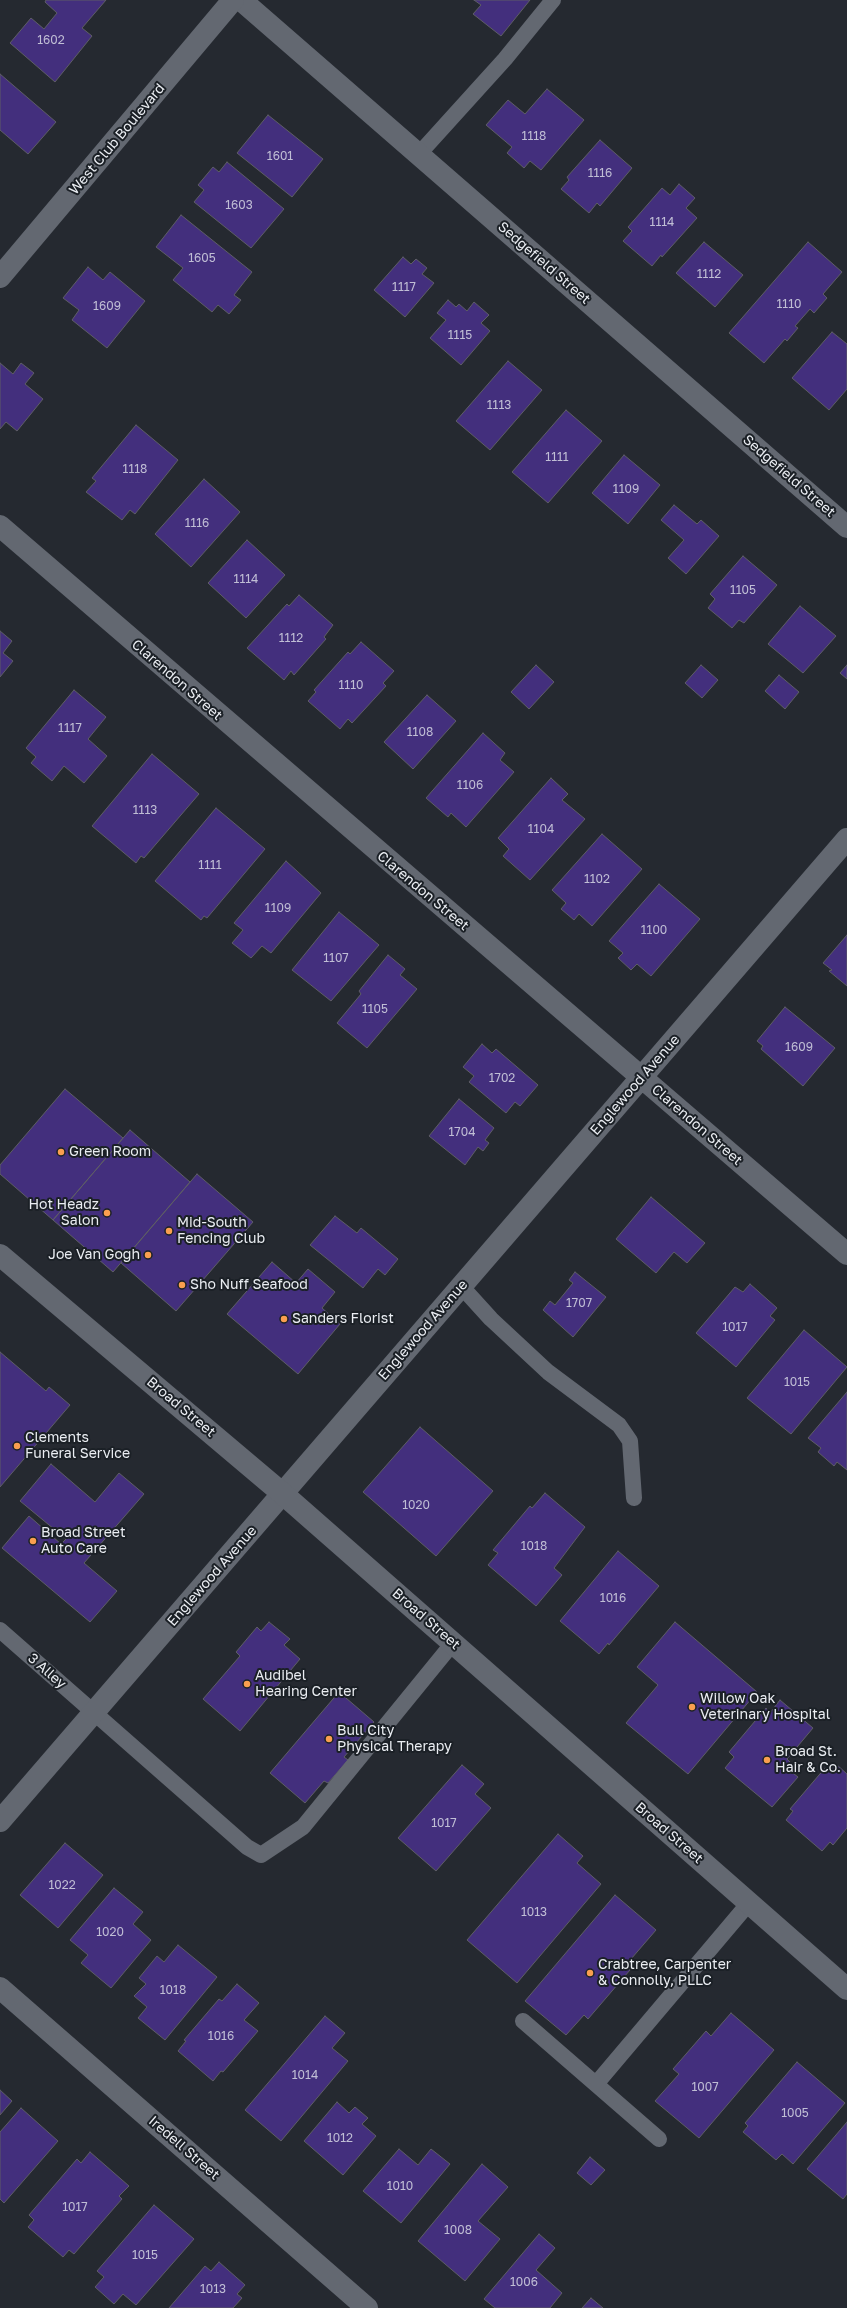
<!DOCTYPE html>
<html>
<head>
<meta charset="utf-8">
<style>
  body { margin:0 }
  canvas { display:block; background:#252930 }
</style>
</head>
<body>
<canvas width="847" height="2308"></canvas>
<script>
const context = document.querySelector('canvas').getContext('2d');
context.lineJoin = 'round';
function paint(path, color) {
  context.fillStyle = color;
  context.fill(path, 'evenodd');
}
function shape(rows) {
  const path = new Path2D();
  for (const r of rows) {
    path.moveTo(r[0], r[1]);
    for (let i = 2; i < r.length; i += 2) path.lineTo(r[i], r[i + 1]);
  }
  return path;
}
function trace(path, color, width, dash) {
  context.strokeStyle = color;
  context.lineWidth = width;
  context.lineCap = dash ? 'butt' : 'round';
  context.setLineDash(dash || []);
  context.stroke(path);
}
function write(font, color, halo, rows, align = 'center') {
  context.font = font + ' "Golos Text",sans-serif';
  context.lineWidth = 4;
  context.setLineDash([]);
  context.textBaseline = 'middle';
  context.strokeStyle = halo;
  context.fillStyle = color;
  for (const [text, x, y, turn = 0] of rows) {
    context.save();
    context.translate(x, y);
    context.rotate((+turn || 0) * Math.PI / 180);
    context.textAlign = isNaN(turn) ? turn : align;
    if (halo) context.strokeText(text, 0, 0);
    context.fillText(text, 0, 0);
    context.restore();
  }
}
const building = shape([
  [46,0,106,0,82,28,92,36,55,82,10,43,31,18,44,29,57,13,45,2,46,0],
  [474,0,530,0,501,36,473,14,481,5,474,0],
  [0,74,56,122,28,154,0,130,0,74],
  [547,89,584,120,541,170,530,161,524,168,507,153,512,147,486,125,508,100,525,114,547,89],
  [268,115,323,159,292,197,237,153,268,115],
  [600,140,632,168,600,206,597,203,589,213,561,189,569,180,567,177,600,140],
  [227,162,284,209,251,248,194,202,204,190,198,185,213,167,219,172,227,162],
  [679,184,695,198,686,208,697,218,662,257,661,255,652,266,623,241,632,231,628,227,662,188,670,195,679,184],
  [181,215,252,272,234,295,241,300,229,314,218,305,212,312,173,280,183,268,156,247,181,215],
  [704,242,743,275,715,307,676,273,704,242],
  [808,242,842,272,823,294,827,298,814,313,810,309,795,326,798,328,787,341,785,339,764,363,729,333,808,242],
  [403,257,411,264,416,259,427,268,422,274,434,283,405,317,374,290,403,257],
  [88,267,103,280,110,272,145,301,107,348,72,320,79,310,63,298,88,267],
  [448,300,456,307,459,304,467,311,474,302,489,315,481,323,490,331,461,365,430,338,446,320,437,313,448,300],
  [832,332,847,344,847,389,829,410,792,378,832,332],
  [508,361,542,390,490,450,456,421,508,361],
  [0,363,13,374,21,363,34,373,25,384,43,399,17,431,6,422,0,429,0,363],
  [566,410,602,441,548,503,512,472,566,410],
  [136,425,178,460,135,514,130,510,122,520,86,492,96,481,92,478,136,425],
  [624,455,660,485,628,524,592,493,624,455],
  [204,479,240,512,191,567,155,534,204,479],
  [674,505,697,524,701,520,719,536,686,574,668,558,684,540,661,520,674,505],
  [247,540,285,575,246,618,208,583,247,540],
  [743,556,777,585,744,623,739,620,732,628,708,608,715,599,710,594,743,556],
  [299,595,333,625,324,637,326,639,294,675,291,671,284,680,247,648,287,604,289,606,299,595],
  [800,606,836,636,803,673,768,644,800,606],
  [0,631,12,641,3,653,13,661,0,677,0,631],
  [361,642,394,671,383,683,386,686,352,723,348,719,340,729,308,701,316,692,314,690,348,652,350,654,361,642],
  [536,665,554,682,529,709,511,692,536,665],
  [701,665,718,680,702,698,685,683,701,665],
  [847,665,847,679,840,673,847,665],
  [779,675,799,692,785,709,765,691,779,675],
  [74,690,106,717,88,739,107,756,84,783,64,766,52,781,31,763,36,757,26,748,74,690],
  [427,695,456,721,413,769,384,742,427,695],
  [483,733,505,753,500,760,514,772,466,827,451,813,448,817,426,798,483,733],
  [152,754,199,794,144,858,141,856,136,863,92,826,152,754],
  [551,778,568,794,562,800,585,819,530,880,503,856,509,849,498,838,551,778],
  [216,808,265,849,207,918,204,916,201,920,155,881,216,808],
  [602,834,642,869,592,926,579,914,574,920,561,909,566,903,552,890,602,834],
  [286,861,321,893,271,953,262,946,251,958,232,943,243,930,234,923,286,861],
  [659,884,700,919,651,976,637,964,631,970,618,958,623,953,609,941,659,884],
  [339,912,379,945,331,1001,292,970,339,912],
  [847,935,847,986,829,971,832,970,823,963,847,935],
  [388,955,405,969,400,975,417,989,367,1048,337,1023,361,994,359,991,388,955],
  [785,1007,835,1048,803,1086,761,1049,763,1046,757,1041,785,1007],
  [482,1044,492,1053,496,1049,538,1085,520,1106,515,1102,506,1113,469,1082,474,1076,463,1067,482,1044],
  [65,1089,123,1138,53,1220,0,1174,0,1165,65,1089],
  [459,1099,494,1128,485,1140,489,1143,483,1151,478,1147,465,1165,429,1136,459,1099],
  [130,1130,190,1182,113,1272,53,1220,130,1130],
  [197,1174,253,1222,176,1311,121,1263,197,1174],
  [651,1197,705,1243,687,1263,674,1252,656,1273,616,1239,651,1197],
  [335,1216,357,1233,361,1228,398,1259,385,1275,378,1269,363,1288,310,1245,335,1216],
  [272,1262,296,1283,308,1269,335,1292,322,1308,340,1324,298,1374,227,1314,272,1262],
  [575,1272,606,1297,573,1337,543,1310,550,1301,555,1305,573,1283,569,1280,575,1272],
  [750,1284,777,1308,770,1316,775,1320,736,1367,696,1333,735,1287,743,1292,750,1284],
  [804,1330,847,1367,791,1434,747,1398,804,1330],
  [0,1352,46,1391,49,1387,70,1405,0,1487,0,1352],
  [847,1392,847,1470,837,1462,834,1466,818,1452,821,1448,808,1438,847,1392],
  [420,1427,493,1491,436,1556,363,1492,420,1427],
  [51,1464,95,1502,119,1473,144,1494,84,1563,117,1591,90,1622,2,1548,29,1516,61,1544,66,1539,20,1501,51,1464],
  [545,1493,585,1527,554,1568,562,1575,536,1606,488,1565,498,1553,493,1550,530,1506,532,1508,545,1493],
  [618,1551,659,1586,609,1645,608,1643,599,1654,560,1621,618,1551],
  [269,1622,290,1639,284,1645,300,1659,240,1731,203,1699,240,1656,236,1652,257,1627,261,1631,269,1622],
  [675,1622,757,1692,688,1774,626,1723,658,1685,637,1667,675,1622],
  [339,1692,374,1722,344,1757,348,1760,328,1783,324,1781,305,1803,270,1773,339,1692],
  [780,1700,813,1728,787,1759,790,1762,785,1767,798,1777,772,1807,725,1768,734,1757,729,1752,766,1708,770,1713,780,1700],
  [836,1764,847,1774,847,1828,833,1845,830,1842,822,1851,786,1820,793,1811,790,1809,825,1768,830,1771,836,1764],
  [462,1765,484,1784,475,1794,491,1808,436,1871,398,1838,462,1765],
  [558,1834,583,1856,577,1863,601,1884,517,1983,467,1940,558,1834],
  [65,1843,103,1875,58,1928,20,1895,65,1843],
  [114,1888,143,1912,133,1924,151,1940,111,1988,81,1963,88,1955,70,1940,114,1888],
  [615,1895,656,1930,625,1966,630,1970,588,2019,584,2015,566,2035,525,2001,615,1895],
  [178,1945,217,1977,165,2040,138,2018,147,2007,134,1996,146,1984,139,1978,157,1956,164,1962,178,1945],
  [237,1984,259,2003,244,2020,258,2031,223,2072,221,2071,213,2081,178,2051,186,2041,184,2040,219,1999,222,2001,237,1984],
  [731,2013,774,2050,699,2138,655,2101,679,2074,673,2069,706,2031,711,2036,731,2013],
  [325,2016,345,2033,332,2048,348,2061,281,2141,245,2110,325,2016],
  [797,2062,845,2103,793,2164,782,2154,776,2160,743,2132,748,2126,745,2123,797,2062],
  [0,2090,12,2101,0,2115,0,2090],
  [337,2102,349,2113,355,2107,368,2118,362,2124,376,2136,343,2175,304,2141,337,2102],
  [21,2108,58,2141,4,2203,0,2199,0,2132,21,2108],
  [847,2122,847,2194,843,2199,807,2169,847,2122],
  [399,2149,418,2165,431,2149,450,2164,401,2223,363,2191,399,2149],
  [90,2152,129,2186,119,2196,122,2199,74,2254,69,2250,63,2257,28,2227,34,2220,29,2215,77,2159,81,2163,90,2152],
  [590,2157,605,2170,591,2185,577,2173,590,2157],
  [482,2164,508,2187,478,2221,500,2239,465,2281,418,2241,482,2164],
  [154,2205,194,2239,136,2305,123,2294,114,2304,95,2287,104,2277,97,2271,154,2205],
  [539,2234,555,2248,536,2270,562,2293,550,2308,495,2308,484,2299,539,2234],
  [219,2262,245,2285,237,2294,242,2298,233,2308,169,2308,205,2266,211,2271,219,2262],
  [591,2298,603,2308,582,2308,591,2298]
]);
const service = shape([
  [419,154,505,59,553,0],
  [461,1286,491,1319,548,1372,619,1425,630,1441,634,1498],
  [0,1630,247,1847,261,1855,303,1827,453,1643],
  [523,2021,659,2139],
  [596,2084,749,1903]
]);
const minor = shape([
  [241,0,847,527],
  [0,526,847,1254],
  [0,1821,847,839],
  [0,1988,367,2308]
]);
const tertiary = shape([
  [0,277,233,0],
  [0,1255,283,1494,847,1989]
]);
const markers = [
  [61,1152,4,"#fa9f4f"],
  [107,1213,4,"#fa9f4f"],
  [169,1231,4,"#fa9f4f"],
  [148,1255,4,"#fa9f4f"],
  [182,1285,4,"#fa9f4f"],
  [284,1319,4,"#fa9f4f"],
  [17,1446,4,"#fa9f4f"],
  [33,1541,4,"#fa9f4f"],
  [247,1684,4,"#fa9f4f"],
  [692,1707,4,"#fa9f4f"],
  [329,1739,4,"#fa9f4f"],
  [767,1760,4,"#fa9f4f"],
  [590,1973,4,"#fa9f4f"]
];
const numberNames = [
  ["1602",51,40],
  ["1118",534,136],
  ["1601",280,156],
  ["1116",600,173],
  ["1603",239,205],
  ["1114",662,222],
  ["1605",202,258],
  ["1112",709,274],
  ["1117",404,287],
  ["1110",789,304],
  ["1609",107,306],
  ["1115",460,335],
  ["1113",499,405],
  ["1111",557,457],
  ["1118",135,469],
  ["1109",626,489],
  ["1116",197,523],
  ["1114",246,579],
  ["1105",743,590],
  ["1112",291,638],
  ["1110",351,685],
  ["1117",70,728],
  ["1108",420,732],
  ["1106",470,785],
  ["1113",145,810],
  ["1104",541,829],
  ["1111",210,865],
  ["1102",597,879],
  ["1109",278,908],
  ["1100",654,930],
  ["1107",336,958],
  ["1105",375,1009],
  ["1609",799,1047],
  ["1702",502,1078],
  ["1704",462,1132],
  ["1707",579,1303],
  ["1017",735,1327],
  ["1015",797,1382],
  ["1020",416,1505],
  ["1018",534,1546],
  ["1016",613,1598],
  ["1017",444,1823],
  ["1022",62,1885],
  ["1013",534,1912],
  ["1020",110,1932],
  ["1018",173,1990],
  ["1016",221,2036],
  ["1014",305,2075],
  ["1007",705,2087],
  ["1005",795,2113],
  ["1012",340,2138],
  ["1010",400,2186],
  ["1017",75,2207],
  ["1008",458,2230],
  ["1015",145,2255],
  ["1006",524,2282],
  ["1013",213,2289]
];
const streetNames = [
  ["West Club Boulevard",117,139,-50],
  ["Sedgefield Street",544,263,41],
  ["Sedgefield Street",789,476,41],
  ["Clarendon Street",177,680,41],
  ["Clarendon Street",423,891,40],
  ["Englewood Avenue",635,1085,-49],
  ["Clarendon Street",697,1125,41],
  ["Englewood Avenue",423,1330,-49],
  ["Broad Street",181,1407,40],
  ["Englewood Avenue",212,1576,-49],
  ["Broad Street",426,1619,41],
  ["3 Alley",47,1671,41],
  ["Broad Street",669,1833,41],
  ["Iredell Street",184,2148,41]
];
const poiNames = [
  ["Green Room",69,1152],
  ["Hot Headz",99,1205,"right"],
  ["Salon",99,1221,"right"],
  ["Mid-South",177,1223],
  ["Fencing Club",177,1239],
  ["Joe Van Gogh",140,1255,"right"],
  ["Sho Nuff Seafood",190,1285],
  ["Sanders Florist",292,1319],
  ["Clements",25,1438],
  ["Funeral Service",25,1454],
  ["Broad Street",41,1533],
  ["Auto Care",41,1549],
  ["Audibel",255,1676],
  ["Hearing Center",255,1692],
  ["Willow Oak",700,1699],
  ["Veterinary Hospital",700,1715],
  ["Bull City",337,1731],
  ["Physical Therapy",337,1747],
  ["Broad St.",775,1752],
  ["Hair & Co.",775,1768],
  ["Crabtree, Carpenter",598,1965],
  ["& Connolly, PLLC",598,1981]
];
paint(building, '#432f7d');
trace(building, '#5e5d66', 1);
trace(service, '#636871', 16);
trace(minor, '#636871', 22);
trace(tertiary, '#636871', 22);
for (const [x, y, r, color] of markers) {
  const dot = new Path2D();
  dot.arc(x, y, r, 0, 2 * Math.PI);
  context.fillStyle = color;
  context.fill(dot);
  trace(dot, '#1b2026', 1.5);
}
write('12px', '#c0bed5', null, numberNames);
write('14px', '#eaedf2', '#1b2026', streetNames);
write('14px', '#eaedf2', '#1b2026', poiNames, 'left');
</script>
</body>
</html>
